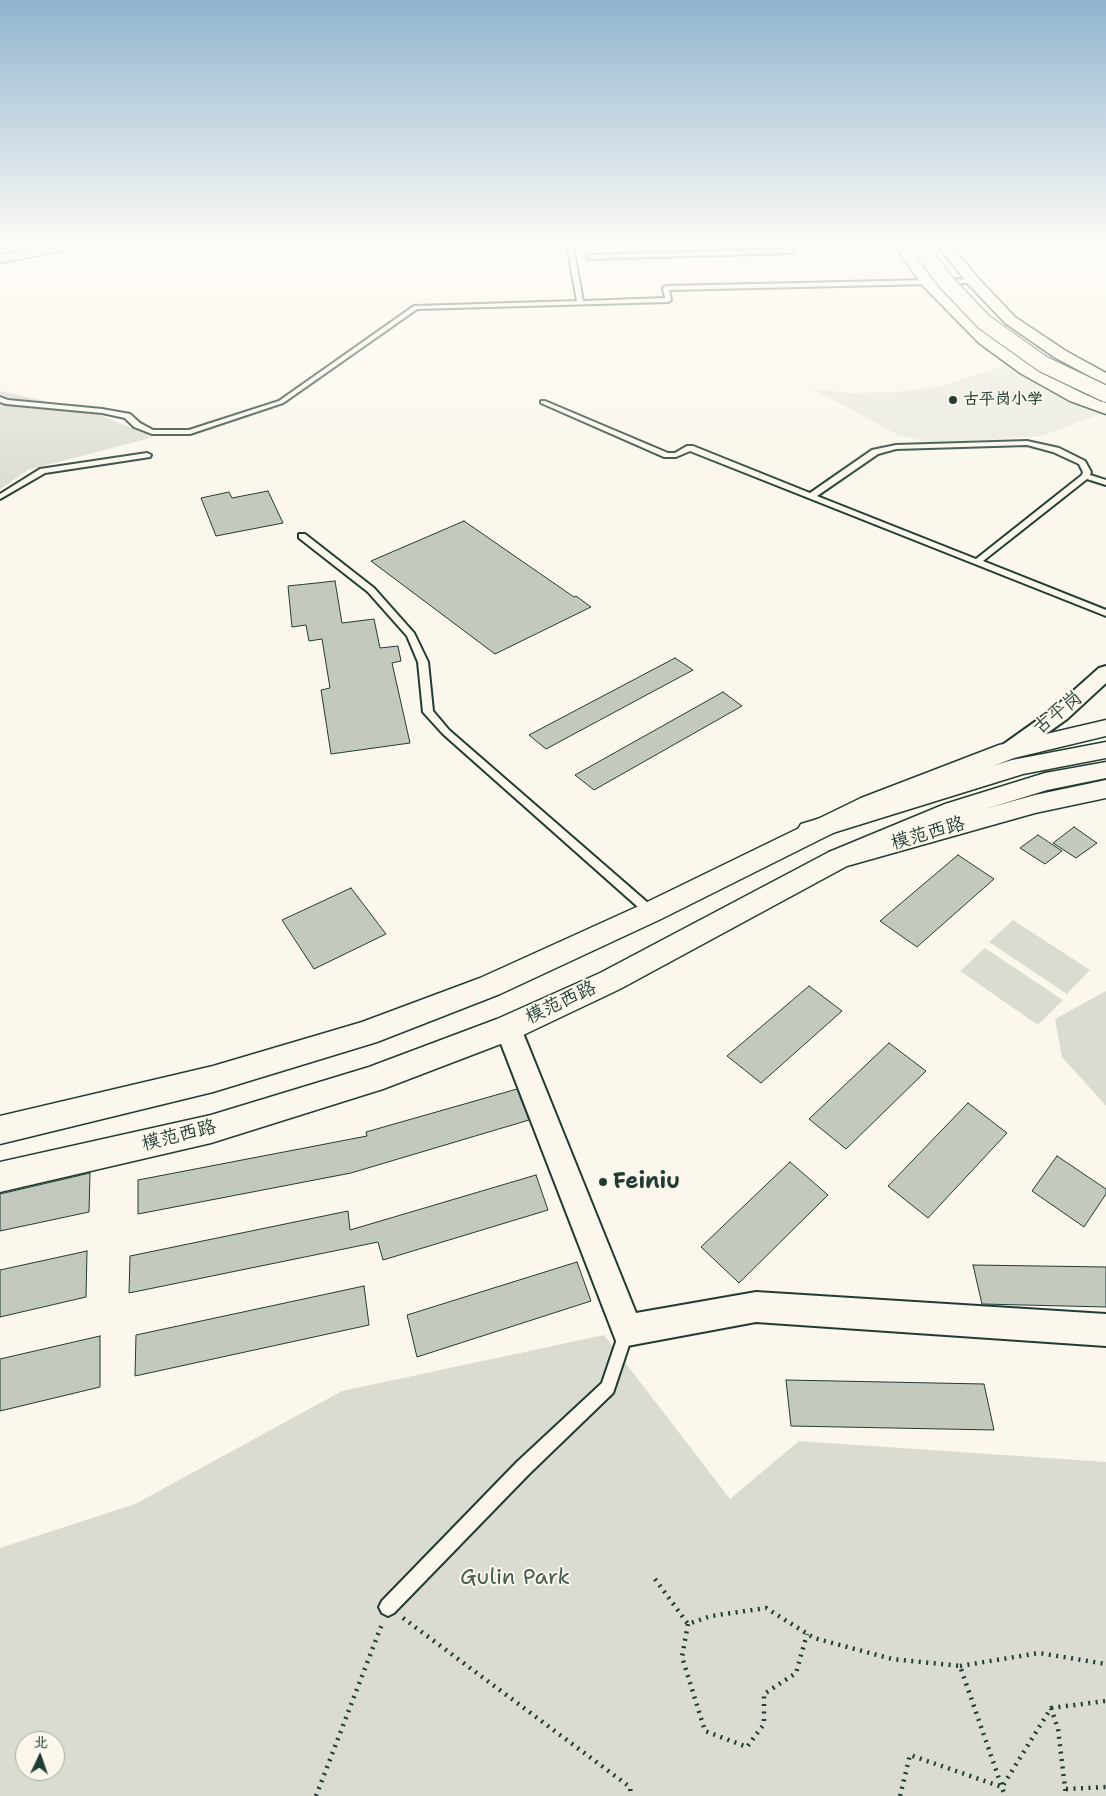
<!DOCTYPE html>
<html>
<head>
<meta charset="utf-8">
<style>
  body { margin:0 }
  #map { position:relative; width:1106px; height:1796px; overflow:hidden; background:#fbf7ec; font-family:"Shantell Sans","LXGW WenKai TC",sans-serif }
  canvas { display:block }
  .north { position:absolute; left:15px; top:1731px; width:50px; height:50px; box-sizing:border-box; background:#fbf7ec; border:1px solid #a3ada2; border-radius:50%; rotate:3deg; font-size:14px; font-weight:700; line-height:20px; text-align:center; color:#1f3d34 }
  .north::after { content:''; display:block; margin:auto; width:18px; height:22px; background:#1f3d34; clip-path:polygon(50% 0,100% 100%,50% 72%,0 100%) }
</style>
</head>
<body>
<div id="map">
<canvas width="1106" height="1796"></canvas>
<div class="north">北</div>
</div>
<script>
const context = document.querySelector('canvas').getContext('2d');
context.lineJoin = 'round';
function paint(path, color) {
  context.fillStyle = color;
  context.fill(path, 'evenodd');
}
function shape(rows) {
  const path = new Path2D();
  for (const r of rows) {
    path.moveTo(r[0], r[1]);
    for (let i = 2; i < r.length; i += 2) path.lineTo(r[i], r[i + 1]);
  }
  return path;
}
function trace(path, color, width, dash) {
  context.strokeStyle = color;
  context.lineWidth = width;
  context.lineCap = dash ? 'butt' : 'round';
  context.setLineDash(dash || []);
  context.stroke(path);
}
function write(font, color, halo, rows, align = 'center') {
  context.font = font + ' "Shantell Sans","LXGW WenKai TC",sans-serif';
  context.lineWidth = 4;
  context.setLineDash([]);
  context.textBaseline = 'middle';
  context.strokeStyle = halo;
  context.fillStyle = color;
  for (const [text, x, y, turn = 0] of rows) {
    context.save();
    context.translate(x, y);
    context.rotate((+turn || 0) * Math.PI / 180);
    context.textAlign = isNaN(turn) ? turn : align;
    if (halo) context.strokeText(text, 0, 0);
    context.fillText(text, 0, 0);
    context.restore();
  }
}
const built = shape([
  [1004,366,1052,392,1102,414,1041,436,938,443,923,441,898,435,813,389,851,393,898,392,942,386]
]);
const green = shape([
  [0,391,90,411,154,437,28,470,0,489],
  [1013,920,1090,970,1067,994,989,942],
  [985,948,1063,1000,1038,1025,960,971],
  [1106,991,1106,1106,1062,1057,1055,1019],
  [604,1335,730,1499,799,1441,1106,1462,1106,1796,0,1796,0,1548,135,1504,342,1391],
  [25,1741,55,1741,55,1771,25,1771]
]);
const building = shape([
  [268,491,283,523,216,536,201,498,229,492,232,498,268,491],
  [464,521,574,597,576,596,591,607,495,654,371,561,464,521],
  [335,581,342,623,374,619,380,648,398,646,401,661,392,663,410,743,331,754,321,690,330,688,322,639,309,641,306,625,292,627,288,586,335,581],
  [675,658,693,670,546,749,529,735,675,658],
  [723,692,742,706,594,790,575,775,723,692],
  [1074,827,1097,843,1076,858,1053,843,1074,827],
  [1038,835,1062,851,1045,864,1020,848,1038,835],
  [958,855,994,879,917,947,880,921,958,855],
  [351,888,386,934,314,969,282,920,351,888],
  [809,986,842,1011,761,1083,727,1056,809,986],
  [889,1043,926,1071,846,1149,809,1119,889,1043],
  [517,1089,529,1120,351,1173,138,1214,138,1180,367,1136,366,1132,517,1089],
  [968,1103,1007,1133,928,1218,888,1186,968,1103],
  [1057,1156,1106,1189,1106,1194,1084,1227,1032,1191,1057,1156],
  [790,1162,828,1195,739,1283,701,1247,790,1162],
  [90,1173,89,1212,0,1231,0,1194,90,1173],
  [536,1175,548,1210,383,1260,378,1242,129,1293,130,1256,348,1211,350,1230,536,1175],
  [87,1251,86,1297,0,1317,0,1270,87,1251],
  [577,1262,591,1301,417,1357,407,1315,577,1262],
  [973,1265,1106,1267,1106,1307,982,1304,973,1265],
  [364,1286,369,1325,135,1376,136,1335,364,1286],
  [100,1336,100,1387,0,1411,0,1359,100,1336],
  [786,1380,984,1384,994,1430,791,1426,786,1380]
]);
const path = shape([
  [655,1579,688,1624,711,1616,766,1608,814,1638,892,1659,960,1666,1005,1796],
  [403,1618,630,1787,631,1796],
  [688,1624,682,1657,705,1731,747,1747,764,1724,764,1694,796,1673,807,1634],
  [960,1666,1039,1653,1106,1664],
  [1051,1708,1106,1701],
  [1066,1789,1106,1787],
  [316,1796,382,1624],
  [900,1796,910,1755,1002,1787,1051,1708,1058,1729,1066,1796]
]);
const service = shape([
  [567,246,573,246,583,301,665,298,663,288,666,286,973,279,976,281,973,283,669,290,671,300,668,302,417,309,283,403,190,434,152,434,134,427,125,418,102,413,6,404,0,402,0,397,8,400,102,409,130,414,140,423,153,430,189,430,279,401,414,306,577,301,567,246],
  [786,246,792,246,795,251,792,253,590,259,587,257,590,255,788,249,786,246],
  [541,401,545,401,668,453,675,453,687,446,693,446,810,493,872,450,896,445,1027,441,1059,448,1085,461,1091,472,1090,475,1106,480,1106,485,1087,479,983,561,1106,610,1106,616,690,451,676,457,664,457,541,403,541,401],
  [1027,445,1053,452,1079,464,1083,472,1082,475,976,559,817,496,878,454,896,449,1027,445],
  [147,453,151,455,150,457,45,473,0,499,0,494,40,469,147,453],
  [299,534,305,534,374,588,414,633,428,662,433,711,449,730,655,909,657,912,655,915,647,915,443,734,423,712,418,662,407,636,368,592,299,538,299,534],
  [627,1323,632,1325,634,1330,613,1393,529,1474,394,1613,388,1616,382,1613,379,1607,382,1601,517,1462,602,1383,620,1330,622,1325,627,1323]
]);
const minor = shape([
  [1106,666,1106,683,1067,719,1015,756,1008,758,1001,756,997,751,1001,746,1053,709,1099,668,1106,666],
  [508,1017,517,1020,521,1028,636,1313,756,1292,1106,1314,1106,1346,756,1322,627,1346,616,1341,495,1028,499,1020,508,1017]
]);
const secondary = shape([
  [42,246,70,246,63,250,0,263,0,255,42,246]
]);
const primary = shape([
  [895,246,909,246,932,279,991,337,1032,365,1082,393,1106,403,1106,414,1070,401,1020,373,979,343,922,285,895,246],
  [938,246,952,246,978,278,1015,317,1066,351,1106,373,1106,385,1054,357,1005,323,968,284,938,246],
  [1106,720,1106,736,1014,758,879,810,661,919,500,994,377,1042,213,1092,0,1144,0,1116,213,1066,362,1022,480,978,641,905,861,798,999,745,1106,720],
  [1106,780,1106,798,1035,813,847,866,620,989,519,1037,383,1089,211,1143,0,1192,0,1162,211,1115,369,1067,497,1019,600,973,829,852,1035,795,1106,780]
]);
const trunk = shape([
  [1106,742,1106,758,1023,774,810,840,801,838,797,831,801,824,1012,760,1106,742],
  [1106,762,1106,778,1047,790,963,816,838,869,829,866,825,859,829,852,945,804,1045,773,1106,762]
]);
const trunkBridge = shape([
  [919,246,945,281,984,322,1043,364,1106,394]
]);
const markers = [
  [953,400,5,"#1f3d34"],
  [603,1182,5,"#1f3d34"]
];
const farPoinames = [
  ["古平岗小学",963,400]
];
const streetNames = [
  ["古平岗",1058,713,-39],
  ["模范西路",928,834,-16],
  ["模范西路",561,1003,-25],
  ["模范西路",179,1136,-14]
];
const nearPoinames = [
  ["Feiniu",613,1182]
];
const nearParknames = [
  ["Gulin Park",515,1578]
];
paint(built, '#eae9de');
paint(green, '#dbdcd1');
paint(building, '#c4c9be');
trace(building, '#1f3d34', 1);
trace(service, '#1f3d34', 4);
trace(minor, '#1f3d34', 4);
trace(secondary, '#1f3d34', 3);
trace(primary, '#1f3d34', 3);
trace(trunk, '#1f3d34', 3);
trace(path, '#1f3d34', 4.5, [2, 5.5]);
paint(service, '#fbf7ec');
paint(minor, '#fbf7ec');
paint(secondary, '#fbf7ec');
paint(primary, '#fbf7ec');
paint(trunk, '#fbf7ec');
trace(trunkBridge, '#1f3d34', 18, []);
trace(trunkBridge, '#fbf7ec', 16);
const sky = context.createLinearGradient(0, 0, 0, 497);
sky.addColorStop(0, '#90b4cf');
sky.addColorStop(0.49, '#fdfbf6');
sky.addColorStop(1, '#fdfbf600');
context.fillStyle = sky;
context.fillRect(0, 0, 1106, 497);
for (const [x, y, r, color] of markers) {
  const dot = new Path2D();
  dot.arc(x, y, r, 0, 2 * Math.PI);
  context.fillStyle = color;
  context.fill(dot);
  trace(dot, '#fbf7ec', 2);
}
write('bold 16px', '#1f3d34', '#fbf7ec', farPoinames, 'left');
write('19px', '#1f3d34', '#fbf7ec', streetNames);
write('bold 22px', '#1f3d34', '#fbf7ec', nearPoinames, 'left');
write('22px', '#455d53', '#fbf7ec', nearParknames);
</script>
</body>
</html>
